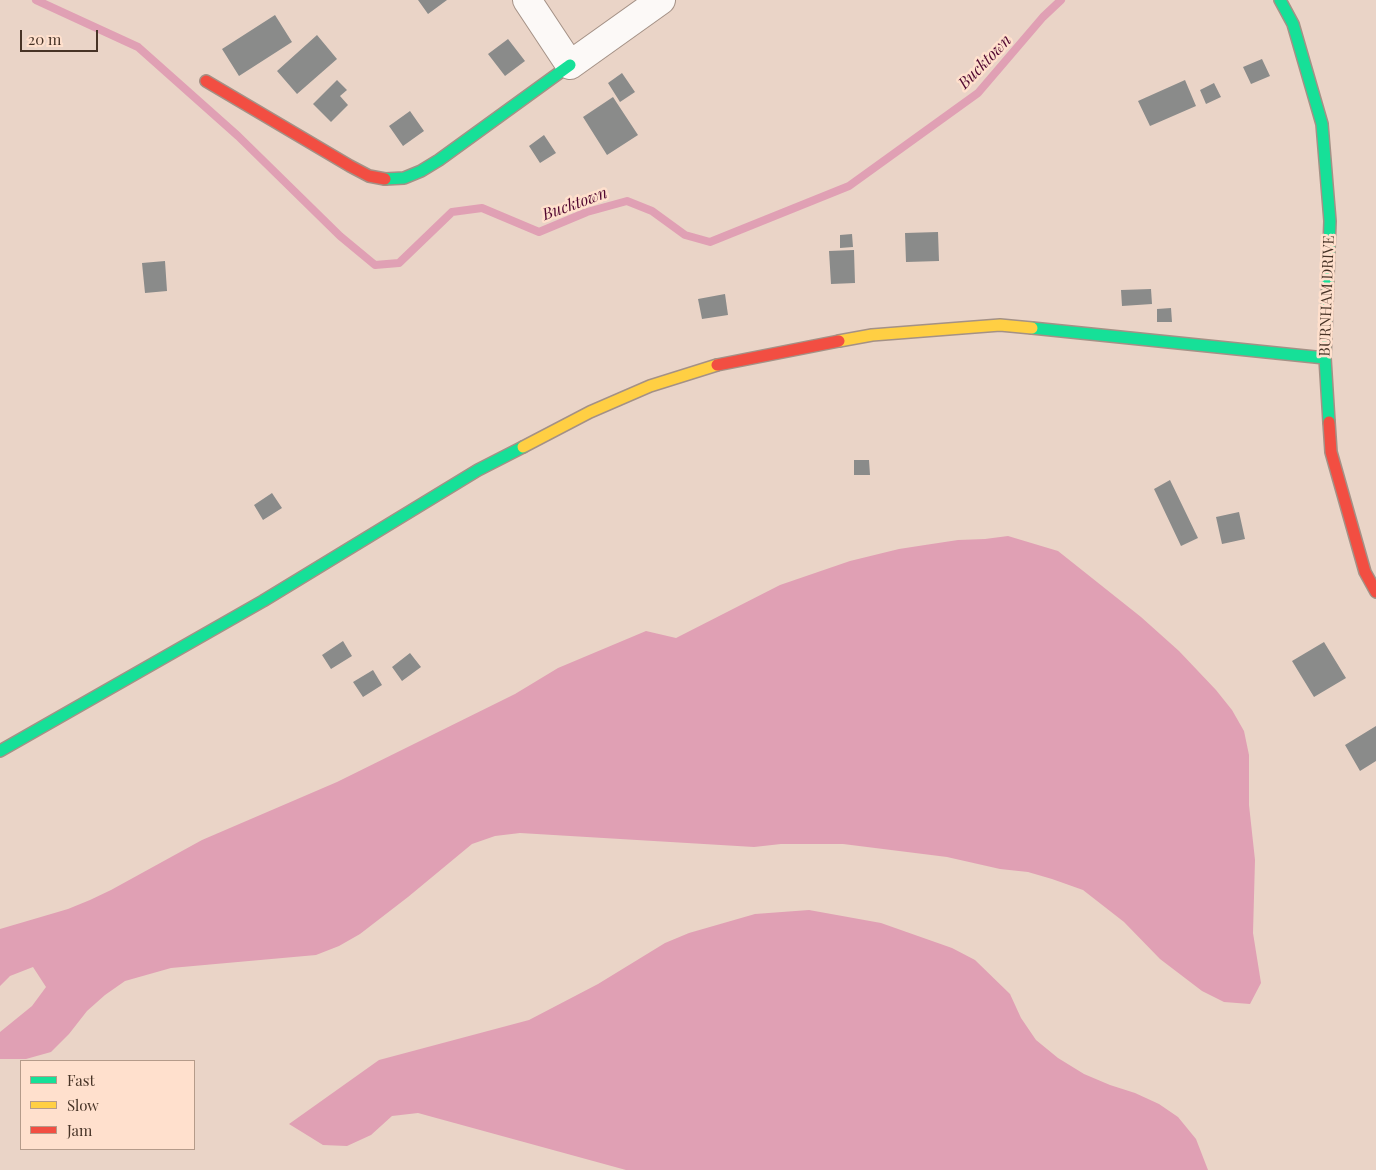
<!DOCTYPE html>
<html>
<head>
<meta charset="utf-8">
<style>
  body { margin:0 }
  #map { position:relative; width:1376px; height:1170px; overflow:hidden; background:#ead4c7; font-family:"Playfair Display",serif }
  canvas { display:block }
  .legend { position:absolute; left:20px; top:1060px; width:175px; height:90px; box-sizing:border-box; background:#ffe0cd; border:1px solid #b59b8a; margin:0; padding:6px 9px; list-style:none; font-size:15px; color:#473326 }
  .legend li { display:flex; align-items:center; gap:10px; height:25px }
  .legend b { width:25px; border:1px solid #b59b8a }
  .scale { position:absolute; left:20px; top:30px; width:78px; height:22px; box-sizing:border-box; border:2px solid #473326; border-top:0; padding-left:6px; font-size:15px; line-height:18px; white-space:nowrap; color:#473326; -webkit-text-stroke:4px #ffe0cd; paint-order:stroke }
</style>
</head>
<body>
<div id="map">
<canvas width="1376" height="1170"></canvas>
<ul class="legend">
<li><b style="height:6px;background:#16e098"></b>Fast</li>
<li><b style="height:6px;background:#ffcf43"></b>Slow</li>
<li><b style="height:6px;background:#f24e42"></b>Jam</li>
</ul>
<div class="scale">20 m</div>
</div>
<script>
const context = document.querySelector('canvas').getContext('2d');
context.lineJoin = 'round';
function paint(path, color) {
  context.fillStyle = color;
  context.fill(path, 'evenodd');
}
function shape(rows) {
  const path = new Path2D();
  for (const r of rows) {
    path.moveTo(r[0], r[1]);
    for (let i = 2; i < r.length; i += 2) path.lineTo(r[i], r[i + 1]);
  }
  return path;
}
function trace(path, color, width, dash) {
  context.strokeStyle = color;
  context.lineWidth = width;
  context.lineCap = dash ? 'butt' : 'round';
  context.setLineDash(dash || []);
  context.stroke(path);
}
function write(font, color, halo, rows, align = 'center') {
  context.font = font + ' "Playfair Display",serif';
  context.lineWidth = 5;
  context.setLineDash([]);
  context.textBaseline = 'middle';
  context.strokeStyle = halo;
  context.fillStyle = color;
  for (const [text, x, y, turn = 0] of rows) {
    context.save();
    context.translate(x, y);
    context.rotate((+turn || 0) * Math.PI / 180);
    context.textAlign = isNaN(turn) ? turn : align;
    if (halo) context.strokeText(text, 0, 0);
    context.fillText(text, 0, 0);
    context.restore();
  }
}
const water = shape([
  [1008,536,1058,551,1141,617,1179,651,1216,690,1232,710,1244,731,1249,755,1249,805,1255,860,1253,933,1261,983,1250,1004,1224,1002,1202,991,1160,959,1124,922,1083,890,1052,879,1028,872,1000,869,947,857,843,844,781,844,754,847,520,833,495,836,472,844,408,897,360,934,339,946,316,955,171,968,125,981,105,995,87,1011,69,1034,51,1052,26,1059,0,1059,0,1032,32,1006,46,987,33,967,10,976,0,986,0,929,68,909,90,900,111,890,202,840,337,782,515,694,558,668,646,631,676,638,780,585,850,561,899,549,925,545,958,540,985,539],
  [809,910,881,923,952,948,975,960,1010,994,1021,1018,1036,1040,1058,1058,1084,1074,1110,1085,1135,1093,1159,1104,1178,1117,1196,1139,1208,1170,626,1170,418,1113,392,1116,371,1135,347,1146,323,1145,289,1124,379,1060,529,1020,598,984,665,943,689,933,755,914]
]);
const stream = shape([
  [36,0,138,47,238,136,340,236,375,265,399,263,452,212,482,208,539,232,587,212,627,201,652,211,685,235,710,242,849,186,978,93,1043,17,1061,0]
]);
const building = shape([
  [418,0,447,0,428,14],
  [275,15,292,42,239,76,222,49],
  [317,35,337,59,297,94,277,71],
  [508,39,525,61,505,76,488,54],
  [1262,59,1270,76,1251,84,1243,67],
  [622,73,635,92,620,102,608,83],
  [337,80,347,90,340,96,348,105,331,122,313,104],
  [1185,80,1196,106,1150,126,1138,101],
  [1214,83,1221,97,1206,104,1200,90],
  [613,97,638,135,607,155,583,117],
  [410,111,424,131,403,146,389,126],
  [544,135,556,153,540,163,529,146],
  [938,232,939,261,906,262,905,233],
  [852,234,853,247,840,248,840,235],
  [854,250,855,283,831,284,829,251],
  [165,261,167,291,145,293,142,263],
  [1151,289,1152,304,1122,306,1121,290],
  [725,294,728,315,702,319,698,299],
  [1171,308,1172,322,1157,322,1157,309],
  [854,460,869,460,870,475,854,475],
  [1170,480,1198,538,1181,546,1154,489],
  [272,493,282,508,263,520,254,505],
  [1239,512,1245,539,1222,544,1216,517],
  [343,641,352,656,331,669,322,655],
  [1324,642,1346,678,1314,697,1292,661],
  [410,653,421,667,402,681,392,667],
  [373,670,382,685,363,697,353,682],
  [1376,726,1376,761,1360,771,1345,745]
]);
const street = shape([
  [527,0,570,65,661,0]
]);
const fast = shape([
  [1280,0,1293,24,1322,124,1330,221,1325,358,1329,422],
  [385,179,404,178,421,171,439,160,570,65],
  [1032,328,1325,358],
  [0,751,263,601,478,470,523,447]
]);
const slow = shape([
  [839,341,872,335,1000,325,1032,328],
  [523,447,590,412,650,386,717,365]
]);
const jam = shape([
  [206,81,350,166,369,176,385,179],
  [717,365,839,341],
  [1329,422,1331,452,1365,572,1376,592]
]);
const streetNames = [
  ["BURNHAM DRIVE",1327,296,-88]
];
const waterNames = [
  ["Bucktown",985,62,-46],
  ["Bucktown",575,204,-20]
];
paint(water, '#e0a0b4');
trace(stream, '#e0a0b4', 8);
paint(building, '#8a8b8a');
trace(street, '#a49186', 30);
trace(fast, '#a49186', 14);
trace(slow, '#a49186', 14);
trace(jam, '#a49186', 14);
trace(street, '#fcf9f7', 28);
trace(fast, '#16e098', 11);
trace(slow, '#ffcf43', 11);
trace(jam, '#f24e42', 11);
write('15px', '#473326', '#ffe0cd', streetNames);
write('italic 16px', '#50062f', '#ffe0cd', waterNames);
</script>
</body>
</html>
